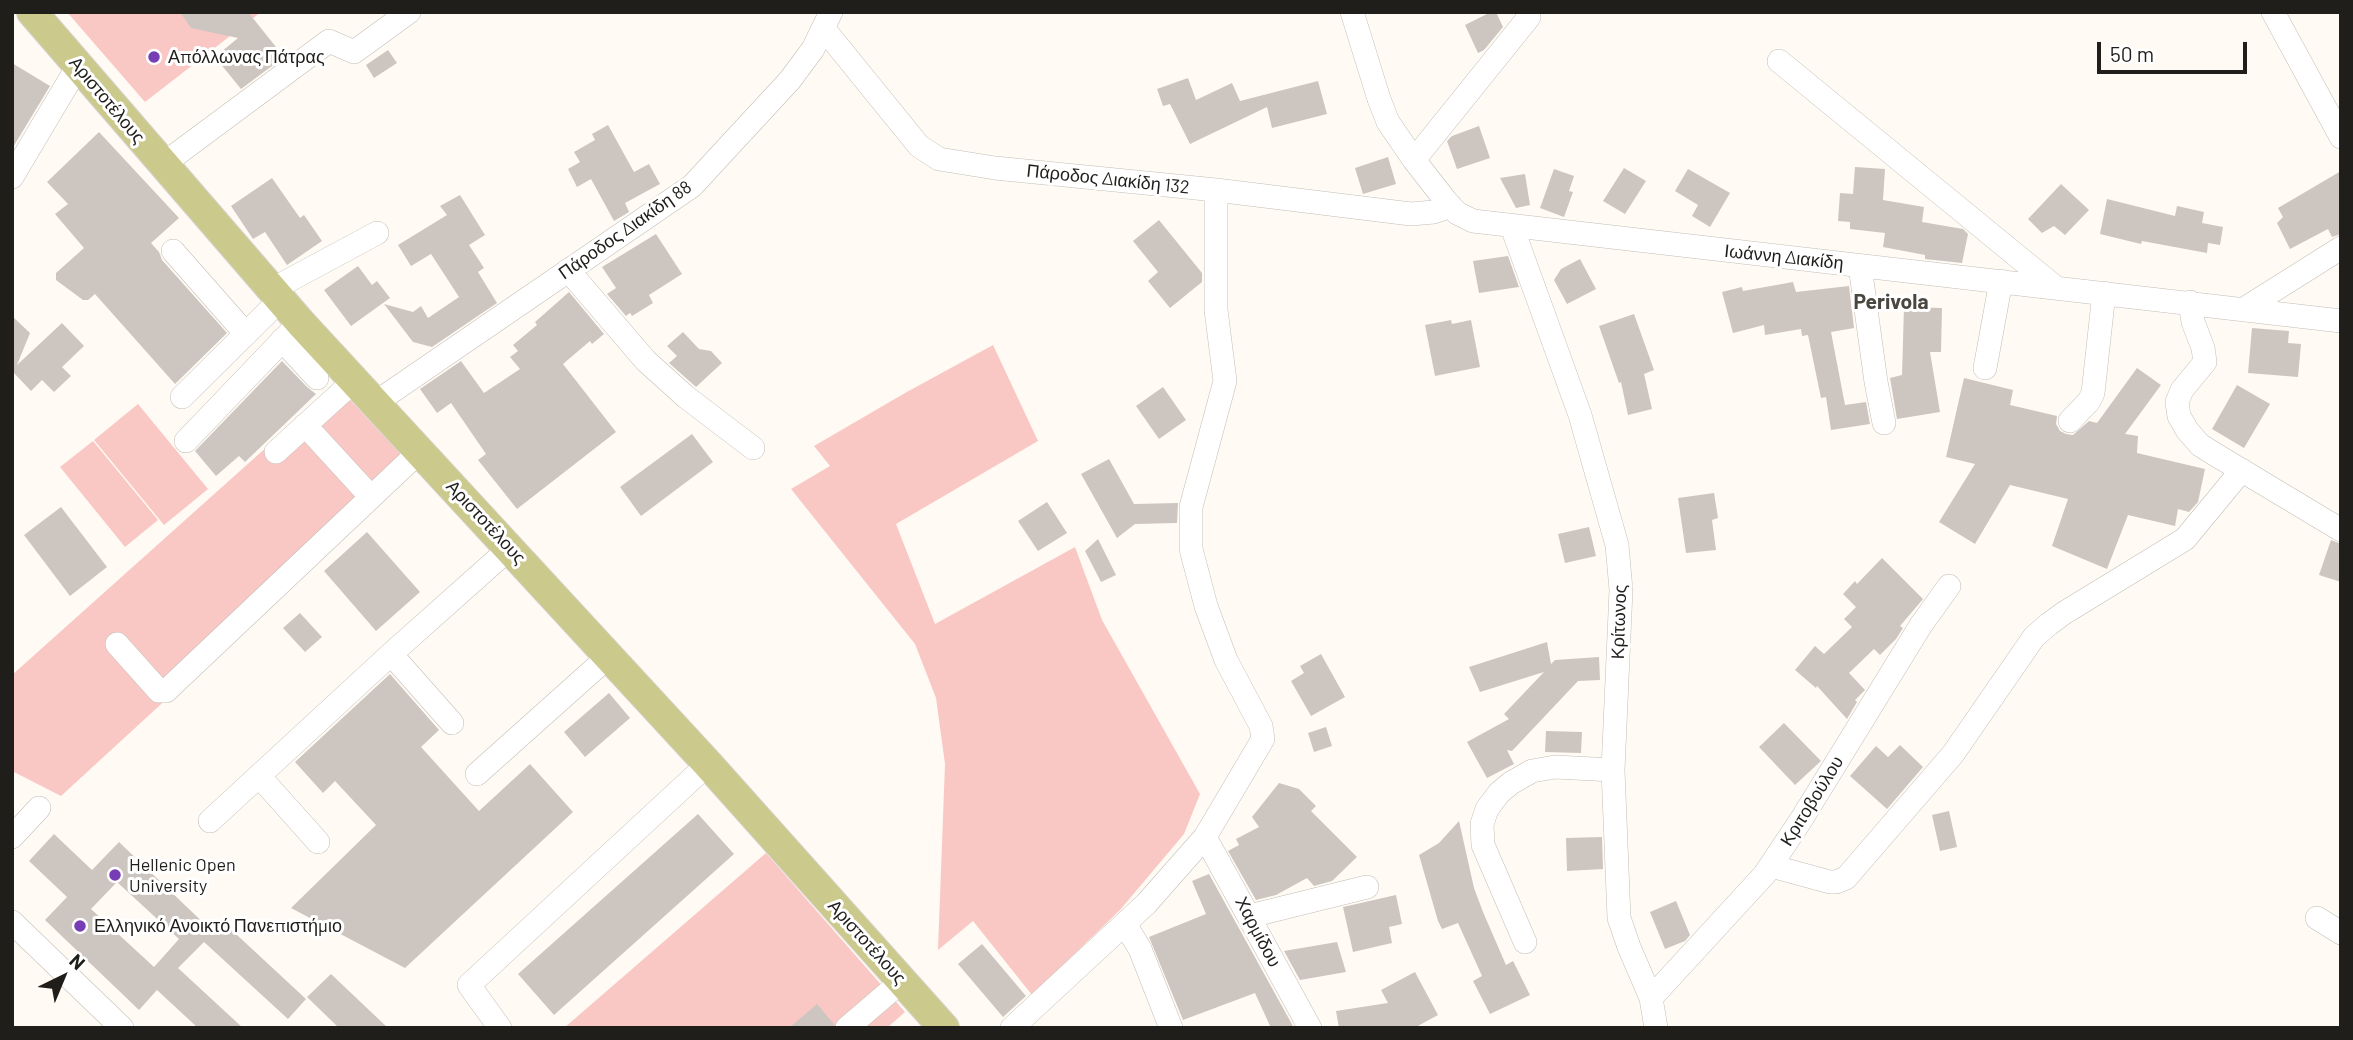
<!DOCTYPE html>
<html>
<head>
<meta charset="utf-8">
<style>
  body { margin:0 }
  #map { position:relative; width:2353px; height:1040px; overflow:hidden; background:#fffaf3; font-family:Barlow,sans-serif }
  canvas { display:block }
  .frame { position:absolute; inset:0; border:14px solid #201e1b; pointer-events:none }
  .north { position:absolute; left:28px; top:942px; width:70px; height:70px; -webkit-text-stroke:5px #fff; paint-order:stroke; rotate:43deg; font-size:19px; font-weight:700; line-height:28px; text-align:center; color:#201e1b }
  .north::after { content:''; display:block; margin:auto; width:24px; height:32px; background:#201e1b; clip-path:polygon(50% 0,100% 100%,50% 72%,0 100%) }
  .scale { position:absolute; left:2097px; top:42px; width:150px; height:32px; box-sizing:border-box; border:4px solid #201e1b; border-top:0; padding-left:9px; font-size:21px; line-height:24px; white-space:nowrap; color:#201e1b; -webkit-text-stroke:5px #fff; paint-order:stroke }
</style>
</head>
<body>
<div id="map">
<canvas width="2353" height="1040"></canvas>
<div class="frame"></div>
<div class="north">N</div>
<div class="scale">50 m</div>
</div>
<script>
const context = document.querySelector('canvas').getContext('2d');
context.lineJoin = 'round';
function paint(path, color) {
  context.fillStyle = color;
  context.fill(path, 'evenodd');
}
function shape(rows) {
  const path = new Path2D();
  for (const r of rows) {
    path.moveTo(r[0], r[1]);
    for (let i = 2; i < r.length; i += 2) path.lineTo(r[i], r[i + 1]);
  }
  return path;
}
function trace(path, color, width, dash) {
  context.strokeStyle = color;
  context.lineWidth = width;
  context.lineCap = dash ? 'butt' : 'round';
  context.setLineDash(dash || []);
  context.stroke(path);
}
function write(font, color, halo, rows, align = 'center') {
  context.font = font + ' Barlow,sans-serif';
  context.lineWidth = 6;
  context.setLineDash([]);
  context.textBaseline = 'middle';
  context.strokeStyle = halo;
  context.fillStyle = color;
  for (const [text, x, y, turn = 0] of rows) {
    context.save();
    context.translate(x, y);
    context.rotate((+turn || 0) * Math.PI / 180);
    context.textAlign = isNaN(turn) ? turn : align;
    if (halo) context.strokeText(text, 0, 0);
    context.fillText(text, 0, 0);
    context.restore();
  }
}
const green = shape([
  [67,12,261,12,145,102],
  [993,345,1038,441,896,524,935,624,1075,547,1102,620,1200,794,1184,834,1120,910,1032,995,973,921,938,950,945,764,936,698,915,644,791,489,830,466,814,446,905,393],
  [336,385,416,470,61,796,12,771,12,675],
  [138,404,208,489,164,525,94,440],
  [93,441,158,520,125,547,60,467],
  [766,853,905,1012,887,1028,564,1028]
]);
const building = shape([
  [180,12,248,12,284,57,241,89,215,57,238,38,191,28],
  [1491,12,1496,12,1503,27,1484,50,1478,53,1465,25],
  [388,50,397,63,374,78,366,65],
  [12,63,50,86,12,149],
  [1188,78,1196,100,1232,83,1240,101,1318,81,1327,114,1272,128,1267,107,1190,144,1170,104,1163,106,1157,89],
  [608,125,634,172,649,164,660,184,625,203,629,212,614,221,591,179,577,187,568,169,580,162,574,152,595,140,592,134],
  [1479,126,1490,158,1457,169,1447,141,1452,136],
  [99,132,179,218,151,243,159,252,162,260,227,333,175,384,95,294,88,300,83,300,56,280,56,273,84,248,55,214,68,204,47,182],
  [1388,157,1396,184,1363,194,1355,168],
  [1855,167,1885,169,1883,200,1924,207,1922,222,1963,229,1968,234,1962,263,1925,259,1925,255,1883,247,1885,233,1850,229,1850,222,1838,221,1840,193,1853,194],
  [1624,168,1646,181,1625,214,1603,201],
  [1554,169,1574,176,1569,191,1573,192,1564,217,1540,208],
  [1688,169,1730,193,1710,227,1692,216,1698,205,1675,191],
  [2341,171,2341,234,2332,237,2328,229,2290,249,2277,223,2283,217,2278,208],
  [1525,174,1530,205,1516,208,1500,178],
  [272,178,300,218,304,215,322,241,287,265,265,232,253,239,231,206],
  [2061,184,2089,210,2065,235,2054,226,2042,233,2028,219],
  [460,195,485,235,469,245,484,268,478,272,497,303,432,347,413,342,384,304,413,312,421,306,428,318,459,297,431,254,411,266,398,245,447,215,440,206],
  [2107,199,2175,216,2177,206,2204,212,2202,223,2223,227,2220,245,2208,243,2207,253,2142,241,2141,244,2100,234],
  [1159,220,1202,273,1202,282,1170,308,1148,281,1158,272,1133,241],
  [656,234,682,274,649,295,653,303,632,316,630,313,626,316,607,294,616,288,602,267],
  [1508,256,1519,287,1479,293,1473,261],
  [1580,259,1596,289,1567,304,1554,280,1561,269],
  [358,266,372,285,377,281,390,298,351,326,324,290],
  [1793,282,1796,292,1849,286,1854,328,1831,332,1845,405,1866,402,1870,424,1831,430,1826,397,1821,398,1808,335,1802,336,1801,329,1765,335,1764,325,1733,333,1722,292,1742,287,1743,291],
  [569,292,604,334,592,344,590,341,563,364,616,432,517,509,478,460,486,454,451,403,437,413,420,389,461,361,484,393,520,369,510,357,518,351,513,345,537,325,535,322],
  [1904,307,1942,308,1941,352,1930,352,1940,412,1897,419,1890,378,1902,375],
  [1634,314,1654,370,1644,374,1652,409,1628,415,1621,382,1619,383,1599,326],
  [12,316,30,333,17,365,62,323,84,346,62,367,71,376,54,392,42,380,31,391,14,373,12,374],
  [1451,320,1452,324,1471,320,1480,367,1435,376,1425,325],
  [2252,328,2289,331,2288,343,2301,344,2298,377,2248,373],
  [683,332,699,349,711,351,722,363,696,387,669,363,677,356,667,346],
  [282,361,307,387,316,394,245,462,239,456,216,476,195,451],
  [2137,368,2161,385,2125,434,2138,436,2137,453,2205,469,2198,502,2189,512,2178,509,2175,526,2128,515,2107,569,2052,546,2068,499,2010,485,1975,544,1939,522,1975,464,1946,457,1964,378,2013,390,2010,405,2057,416,2056,424,2060,431,2066,434,2073,435,2089,421,2097,423],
  [2237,385,2270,404,2244,448,2212,429],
  [1163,387,1186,420,1159,439,1136,406],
  [692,434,713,462,641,516,620,487],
  [1109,459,1134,504,1178,503,1177,523,1135,524,1117,538,1081,474],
  [1714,493,1718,518,1712,520,1716,550,1686,553,1678,498],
  [1047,502,1067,533,1038,551,1018,521],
  [61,507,107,567,70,596,24,535],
  [1589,527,1596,556,1565,563,1558,534],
  [367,532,420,592,376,631,324,571],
  [1098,539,1116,575,1101,582,1085,551],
  [2331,540,2341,544,2341,582,2319,575],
  [1882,558,1923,599,1900,626,1903,628,1896,639,1880,655,1874,649,1849,673,1865,690,1855,700,1857,702,1847,719,1817,686,1816,688,1795,670,1815,646,1824,654,1852,627,1844,619,1856,607,1843,594,1855,581,1857,584],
  [300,613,322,637,305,652,283,628],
  [1547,642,1551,664,1555,660,1599,657,1600,680,1578,681,1512,751,1507,750,1514,764,1487,778,1467,742,1509,719,1504,714,1544,672,1480,692,1469,667],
  [1321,654,1345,697,1311,716,1291,681,1304,673,1300,666],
  [390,674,439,730,421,747,479,811,530,764,573,812,405,968,291,908,376,825,335,781,323,793,295,762],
  [609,693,630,718,585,757,564,732],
  [1784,723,1821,761,1795,785,1759,747],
  [1326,727,1332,746,1314,752,1308,733],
  [1546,731,1582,732,1581,753,1545,752],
  [1900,745,1923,767,1887,809,1850,776,1876,746,1888,757],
  [1279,783,1299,789,1316,806,1311,811,1357,857,1332,881,1314,886,1307,878,1276,895,1256,900,1228,851,1239,845,1236,839,1259,827,1252,817],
  [1949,811,1957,847,1940,851,1932,815],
  [698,814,734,854,554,1015,518,974],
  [1459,821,1474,888,1483,912,1506,965,1513,961,1530,995,1490,1014,1473,981,1482,976,1458,923,1442,929,1438,921,1419,855,1439,843],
  [54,834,92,870,119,842,213,932,223,922,306,999,288,1019,204,942,178,968,243,1028,198,1028,157,990,139,1010,45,920,67,897,29,861],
  [117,882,179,939,154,967,91,909],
  [1602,837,1603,869,1567,871,1566,838],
  [1209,874,1294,1028,1271,1028,1255,993,1183,1020,1149,937,1206,914,1192,881],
  [1396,895,1402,924,1389,927,1392,943,1353,952,1343,907],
  [1676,901,1690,935,1685,941,1665,949,1650,912],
  [1337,942,1346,972,1300,980,1284,951],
  [982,944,1026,996,1003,1017,958,964],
  [1415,972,1438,1015,1414,1028,1339,1028,1336,1011,1388,1003,1381,990],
  [331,974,388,1028,339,1028,307,997],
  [817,1004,834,1024,833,1028,789,1028]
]);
const minor = shape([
  [1352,12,1379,99,1388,122,1414,160,1446,201,1457,213,1473,221,2341,321],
  [2273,12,2341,137],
  [824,29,919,146,939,159,995,168,1216,190,1411,214,1434,212,1451,206],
  [1779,61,2055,287],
  [1414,160,1529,17,1527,12],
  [162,165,329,41,354,52,409,12],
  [12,177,78,66],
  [1512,227,1580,415,1617,545,1621,590,1613,770,1619,918,1629,947,1651,998,1656,1028],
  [173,251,246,334],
  [1860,266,1876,382,1884,423],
  [568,270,646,361,686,397,753,448],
  [271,290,377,233],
  [2190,302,2193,322,2203,348,2205,362,2182,390,2177,402,2179,416,2187,430,2200,445,2216,455,2341,530],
  [2244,309,2341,248],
  [282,340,317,378],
  [1985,368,2001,281],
  [182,397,280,300],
  [375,403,692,186,790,80,813,49,831,12],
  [2070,421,2089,401,2093,393,2104,293],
  [305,425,371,497],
  [186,441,300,322],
  [276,452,354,381],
  [117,644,159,691,166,691,420,451],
  [391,654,452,723],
  [477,774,609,656],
  [259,776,318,842],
  [210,821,391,654,510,548],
  [12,837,39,808],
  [1205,837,1310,1028],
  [1771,866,1830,882,1836,882,1846,878,1953,754,2034,637,2049,624,2064,613,2185,539,2242,470],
  [1250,916,1367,887],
  [2317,918,2341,933],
  [12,922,122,1028],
  [1125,924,1140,949,1171,1028],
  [1525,942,1483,845,1482,824,1487,809,1499,793,1511,783,1532,771,1555,767,1613,770],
  [1651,998,1765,874,1801,820,1921,625,1949,586],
  [500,1028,469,985,708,764],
  [847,1028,902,981],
  [1012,1028,1146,904,1205,837,1263,739,1261,726,1226,660,1206,606,1191,549,1191,507,1225,381,1216,310,1216,190]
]);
const major = shape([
  [32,12,300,322,708,764,944,1028]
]);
const markers = [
  [154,57,7,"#763db4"],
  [115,875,7,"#763db4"],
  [80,926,7,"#763db4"]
];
const poiNames = [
  ["Απόλλωνας Πάτρας",168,57],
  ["Hellenic Open",129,865],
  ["University",129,886],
  ["Ελληνικό Ανοικτό Πανεπιστήμιο",94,926]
];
const streetNames = [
  ["Αριστοτέλους",107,100,50],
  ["Πάροδος Διακίδη 132",1108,179,6],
  ["Πάροδος Διακίδη 88",625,230,-35],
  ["Ιωάννη Διακίδη",1784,257,6],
  ["Αριστοτέλους",486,522,47],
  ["Κρίτωνος",1619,622,-88],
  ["Κριτοβούλου",1812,801,-58],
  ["Χαρμίδου",1258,932,62],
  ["Αριστοτέλους",867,942,48]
];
const quarterNames = [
  ["Perivola",1891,302]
];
paint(green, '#fac8c4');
paint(building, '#cdc5c0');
trace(minor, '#c2beb7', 24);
trace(major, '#d7d6d6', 32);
trace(minor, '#fff', 23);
trace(major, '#cbc98c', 30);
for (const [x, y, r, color] of markers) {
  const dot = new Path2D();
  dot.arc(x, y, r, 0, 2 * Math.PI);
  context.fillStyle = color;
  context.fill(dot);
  trace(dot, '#fff', 2.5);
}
write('18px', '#201e1b', '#fff', poiNames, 'left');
write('18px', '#201e1b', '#fff', streetNames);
write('bold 21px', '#4a4640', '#fff', quarterNames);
</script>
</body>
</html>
